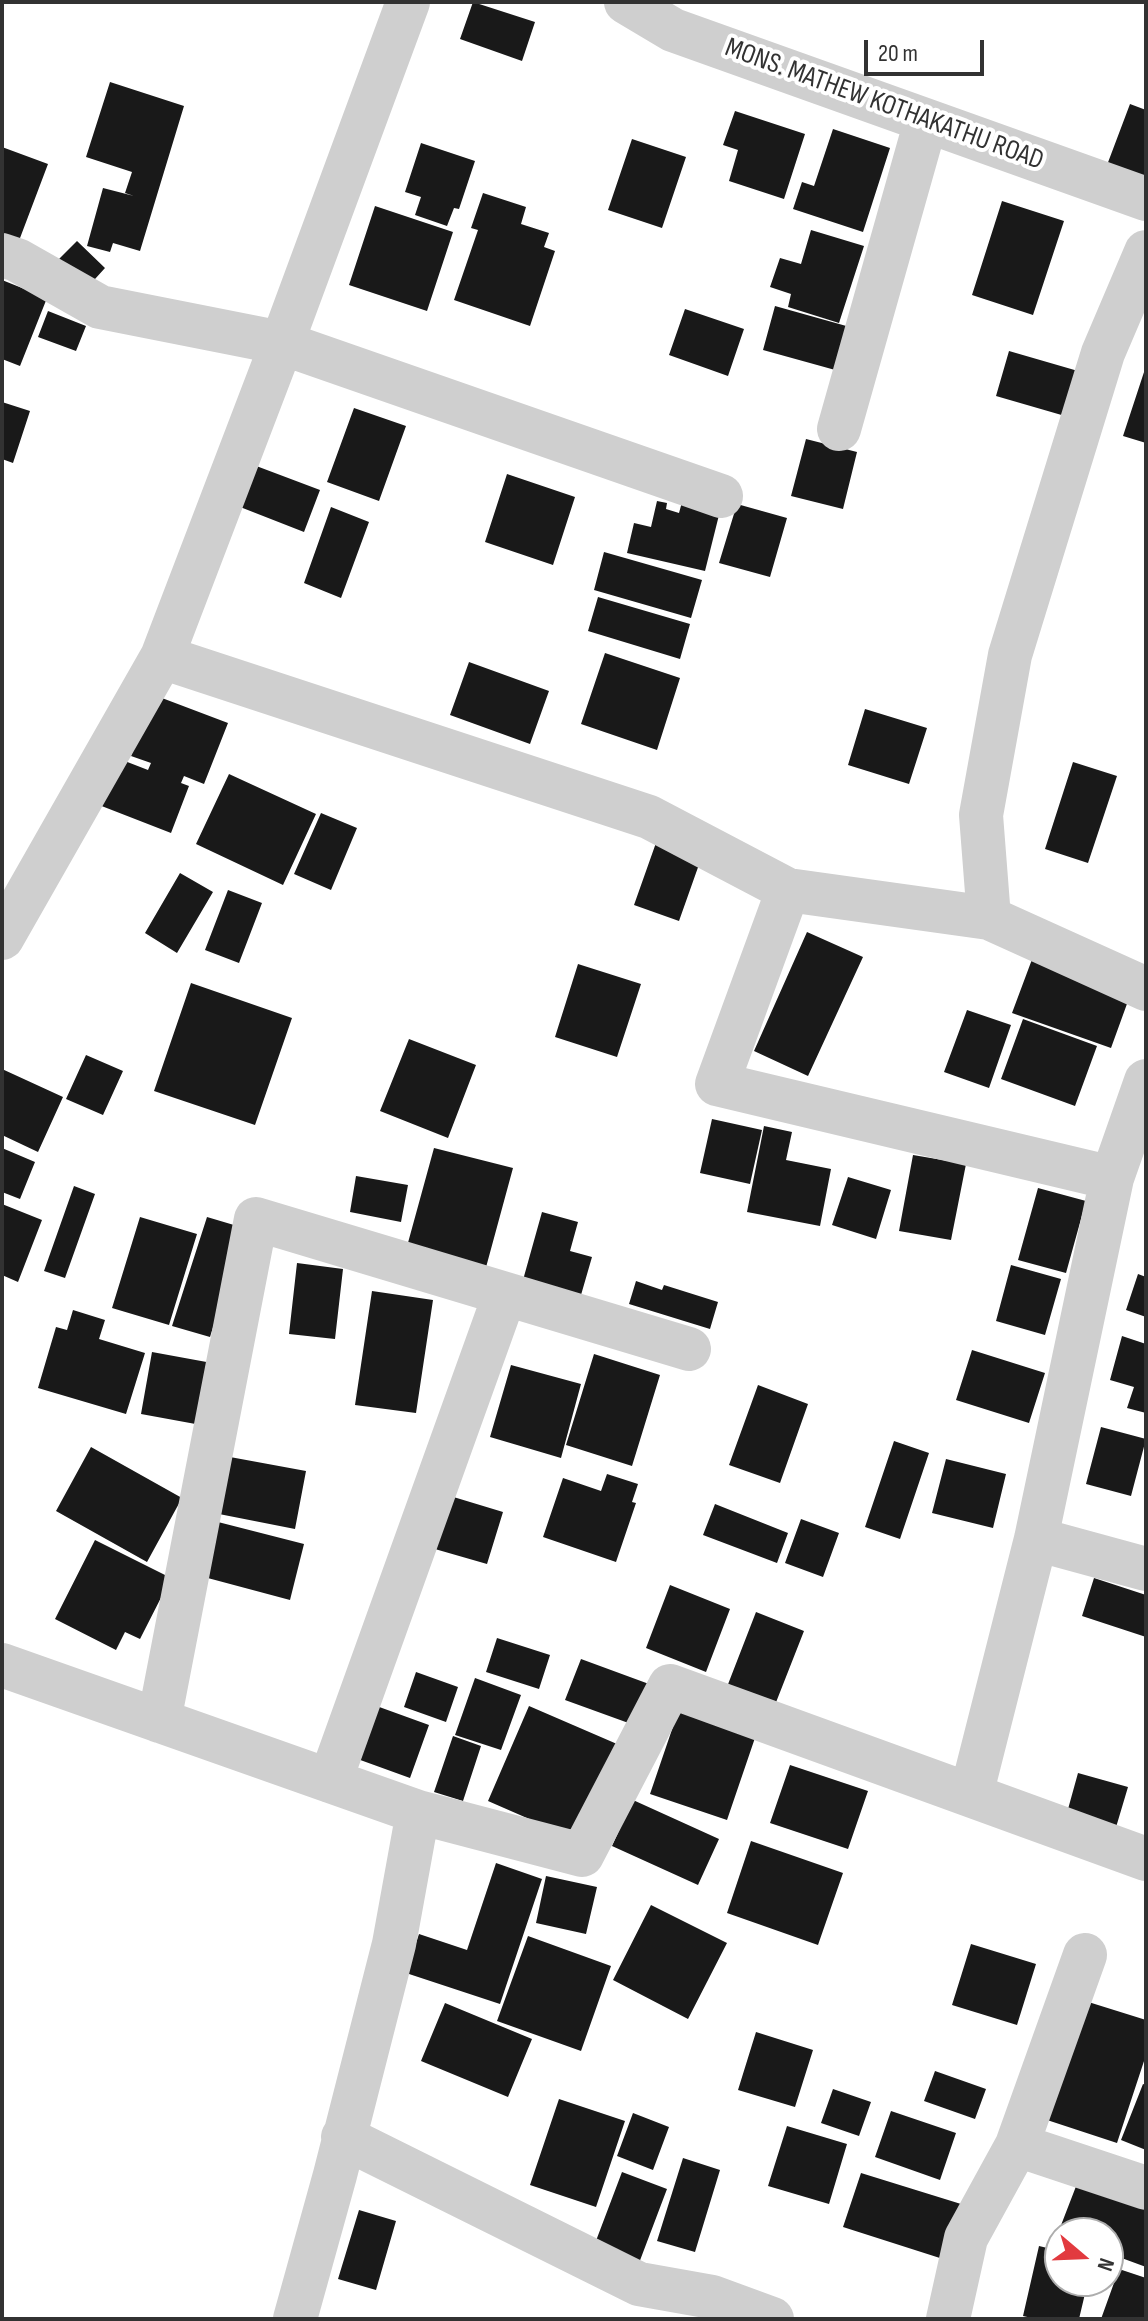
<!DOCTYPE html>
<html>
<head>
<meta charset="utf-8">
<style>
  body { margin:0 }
  #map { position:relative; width:1148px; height:2321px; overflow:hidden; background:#fff; font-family:"Sofia Sans Condensed",sans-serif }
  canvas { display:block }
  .frame { position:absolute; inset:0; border:4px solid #323232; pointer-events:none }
  .north { position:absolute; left:1044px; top:2217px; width:80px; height:80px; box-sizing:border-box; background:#fff; border:2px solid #adadad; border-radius:50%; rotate:109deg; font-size:22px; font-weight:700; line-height:32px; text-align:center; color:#323232 }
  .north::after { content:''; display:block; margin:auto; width:28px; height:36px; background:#e23a3f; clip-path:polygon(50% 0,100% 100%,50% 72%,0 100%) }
  .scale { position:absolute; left:864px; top:40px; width:120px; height:36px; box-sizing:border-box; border:4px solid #323232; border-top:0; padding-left:10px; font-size:24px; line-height:28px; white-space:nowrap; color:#323232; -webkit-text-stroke:6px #fff; paint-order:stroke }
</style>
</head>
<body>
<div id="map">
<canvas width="1148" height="2321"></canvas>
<div class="frame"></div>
<div class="north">N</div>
<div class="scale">20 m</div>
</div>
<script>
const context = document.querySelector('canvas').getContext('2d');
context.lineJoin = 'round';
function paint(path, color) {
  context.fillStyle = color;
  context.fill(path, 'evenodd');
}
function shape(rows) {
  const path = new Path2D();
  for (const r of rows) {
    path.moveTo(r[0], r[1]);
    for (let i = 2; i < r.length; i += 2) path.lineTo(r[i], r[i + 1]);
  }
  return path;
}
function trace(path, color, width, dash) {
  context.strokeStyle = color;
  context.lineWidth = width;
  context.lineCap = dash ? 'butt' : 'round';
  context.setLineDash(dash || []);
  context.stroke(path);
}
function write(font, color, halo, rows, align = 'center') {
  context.font = font + ' "Sofia Sans Condensed",sans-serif';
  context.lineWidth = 8;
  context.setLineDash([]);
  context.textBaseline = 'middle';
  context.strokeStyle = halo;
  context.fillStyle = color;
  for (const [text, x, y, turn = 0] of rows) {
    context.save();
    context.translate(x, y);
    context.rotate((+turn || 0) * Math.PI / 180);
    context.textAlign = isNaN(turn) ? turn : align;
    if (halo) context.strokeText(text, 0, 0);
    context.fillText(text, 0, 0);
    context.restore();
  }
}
const building = shape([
  [473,2,535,22,522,61,460,39],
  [110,82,184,106,140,251,113,243,110,252,87,246,103,188,134,196,125,193,132,172,86,157],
  [1130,104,1146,110,1146,188,1104,173],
  [735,111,805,134,784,199,729,181,738,150,723,145],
  [833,129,890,148,863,232,793,209,802,182,814,186],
  [632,139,686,157,662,228,608,210],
  [421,143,475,161,459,209,454,208,447,226,415,215,421,197,405,192],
  [2,147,48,164,17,246,2,240],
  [483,193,526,207,521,224,549,233,544,247,555,251,530,326,454,300,478,230,471,228],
  [1002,201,1064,221,1033,315,972,295],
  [375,206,453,232,427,311,349,285],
  [811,230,864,246,839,323,788,307,791,294,770,287,780,258,801,264],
  [77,241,105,268,85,290,56,262],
  [2,280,47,298,20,366,2,359],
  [775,306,857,329,846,373,763,350],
  [685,309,744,329,728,376,669,355],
  [48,311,86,326,76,351,38,337],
  [1009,351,1078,371,1065,416,996,396],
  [1146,366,1146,443,1123,436],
  [2,402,30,411,13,463,2,459],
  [354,408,406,426,379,501,327,482],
  [806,439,857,452,843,509,791,496],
  [251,464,320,490,304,532,235,505],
  [507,474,575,497,553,565,485,542],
  [657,501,667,503,666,509,679,513,682,502,720,511,705,571,627,553,634,523,651,527],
  [737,504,787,518,770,577,719,563],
  [331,507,369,522,341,598,304,583],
  [604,552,702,580,691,618,594,590],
  [598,597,690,624,680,659,588,631],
  [605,653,680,678,657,750,581,724],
  [469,662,549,691,530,744,450,715],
  [154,695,228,723,204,784,184,776,181,783,189,786,171,833,99,805,117,758,148,770,151,763,131,756],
  [865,709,927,728,909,784,848,765],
  [1073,762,1117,776,1088,863,1045,849],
  [229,774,316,814,283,885,196,844],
  [321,813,357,828,331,890,294,874],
  [657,840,702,856,679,921,634,905],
  [180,873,213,892,177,953,145,933],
  [228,890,262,903,239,963,205,950],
  [807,932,863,957,808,1076,754,1051],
  [1034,954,1132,990,1111,1048,1012,1013],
  [578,964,641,984,617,1057,555,1037],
  [191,983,292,1018,255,1125,154,1091],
  [967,1010,1011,1025,989,1088,944,1072],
  [1023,1019,1097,1046,1075,1106,1001,1079],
  [409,1039,476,1065,448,1138,380,1111],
  [86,1055,123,1071,103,1115,66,1099],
  [2,1069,63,1097,38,1152,2,1135],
  [712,1119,762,1130,750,1184,700,1173],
  [764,1126,792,1132,786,1160,831,1169,820,1226,747,1212],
  [2,1148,35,1162,20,1199,2,1192],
  [434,1148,513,1168,485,1271,406,1250],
  [913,1155,966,1164,951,1240,899,1231],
  [356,1176,408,1185,401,1222,350,1212],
  [848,1177,891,1190,876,1239,832,1225],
  [74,1186,95,1194,65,1278,44,1271],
  [1038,1188,1086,1201,1066,1273,1018,1260],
  [2,1204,42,1220,18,1282,2,1275],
  [542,1212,578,1222,570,1251,592,1257,581,1295,523,1280],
  [140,1217,197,1234,169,1325,112,1308],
  [207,1217,244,1228,210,1337,172,1326],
  [297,1263,343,1269,335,1339,289,1334],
  [1011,1265,1061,1279,1045,1335,996,1321],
  [1138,1274,1146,1277,1146,1317,1126,1310],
  [636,1281,662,1290,664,1285,718,1302,710,1329,629,1304],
  [372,1291,433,1300,416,1413,355,1405],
  [73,1310,105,1320,99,1339,145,1353,126,1414,38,1388,56,1327,67,1330],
  [1122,1336,1146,1344,1146,1413,1127,1408,1134,1387,1110,1380],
  [972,1350,1045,1373,1029,1423,956,1400],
  [152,1352,212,1363,201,1425,141,1414],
  [594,1354,660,1375,632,1466,566,1445],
  [511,1365,581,1384,561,1458,490,1437],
  [758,1385,808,1404,780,1483,729,1465],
  [1101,1427,1146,1439,1131,1496,1086,1484],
  [894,1441,929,1453,900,1539,865,1527],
  [91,1447,182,1498,147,1562,56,1511],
  [230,1457,306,1471,295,1529,219,1514],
  [946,1459,1006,1474,993,1528,932,1513],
  [607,1474,638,1484,632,1502,636,1503,616,1562,543,1537,563,1478,601,1491],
  [437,1492,503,1512,487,1564,421,1545],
  [715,1504,788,1533,777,1563,703,1535],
  [801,1519,839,1533,823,1577,785,1563],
  [218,1522,304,1544,290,1600,204,1577],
  [95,1540,171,1578,140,1639,125,1632,116,1650,55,1619],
  [1094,1578,1146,1595,1146,1637,1082,1616],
  [670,1585,730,1609,706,1672,646,1648],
  [756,1612,804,1631,773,1710,725,1692],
  [497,1638,550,1655,539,1689,486,1672],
  [581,1659,649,1684,634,1725,565,1700],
  [416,1672,458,1687,446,1722,404,1707],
  [475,1678,521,1695,501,1750,455,1735],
  [371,1704,429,1725,410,1778,352,1757],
  [529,1706,617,1744,575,1839,488,1801],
  [680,1706,757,1732,727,1820,650,1794],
  [453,1736,481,1746,463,1801,434,1792],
  [790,1765,868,1791,848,1849,770,1823],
  [1078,1773,1128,1787,1114,1834,1065,1820],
  [633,1800,719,1839,698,1885,612,1846],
  [751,1841,843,1873,818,1945,727,1913],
  [496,1863,542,1879,500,2004,406,1973,419,1934,467,1950],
  [546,1876,597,1887,586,1934,536,1923],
  [651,1905,727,1943,688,2019,613,1980],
  [528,1936,611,1966,581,2051,497,2021],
  [971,1944,1036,1964,1017,2025,952,2005],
  [1082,2000,1146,2020,1146,2055,1117,2143,1044,2119],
  [445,2003,532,2039,508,2097,421,2061],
  [756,2032,813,2050,795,2107,738,2090],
  [935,2071,986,2089,975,2119,924,2101],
  [1143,2084,1146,2085,1146,2150,1121,2140],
  [833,2089,871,2102,859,2136,821,2123],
  [559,2099,625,2121,596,2207,530,2185],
  [891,2111,956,2133,940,2180,875,2157],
  [633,2113,669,2127,653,2170,617,2156],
  [787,2126,847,2144,829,2204,768,2186],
  [683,2158,720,2170,695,2252,657,2241],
  [622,2172,667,2189,636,2271,591,2254],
  [861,2173,961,2204,943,2259,843,2227],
  [1080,2176,1146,2201,1146,2267,1108,2253,1108,2233,1058,2233],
  [359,2210,396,2221,376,2290,338,2279],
  [1039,2246,1060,2251,1060,2281,1088,2281,1079,2319,1036,2319,1023,2316],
  [1119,2269,1146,2278,1146,2319,1101,2319]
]);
const minor = shape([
  [626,2,673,30,1146,199],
  [2,255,17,260,100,307,282,343,721,496],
  [839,429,926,121],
  [162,657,649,817,788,890,989,918,1146,989],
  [788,890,717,1084,1112,1178],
  [989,918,981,815,1010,655,1103,353,1146,252],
  [2,938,162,657,282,343,408,2],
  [1036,1539,1146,1569],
  [2,1665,418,1812,582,1855,670,1686,1146,1859],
  [159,1721,256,1219,689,1349],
  [330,1781,505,1294],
  [971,1795,1036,1539,1112,1178,1146,1081],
  [343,2137,639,2284,712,2297,772,2319],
  [1017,2145,1146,2188],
  [295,2319,335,2175,394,1944,418,1812],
  [948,2319,966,2238,1017,2145,1085,1955]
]);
const streetNames = [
  ["MONS. MATHEW KOTHAKATHU ROAD",884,105,20]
];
paint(building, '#191919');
trace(minor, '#cfcfcf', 44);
write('28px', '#323232', '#fff', streetNames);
</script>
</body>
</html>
